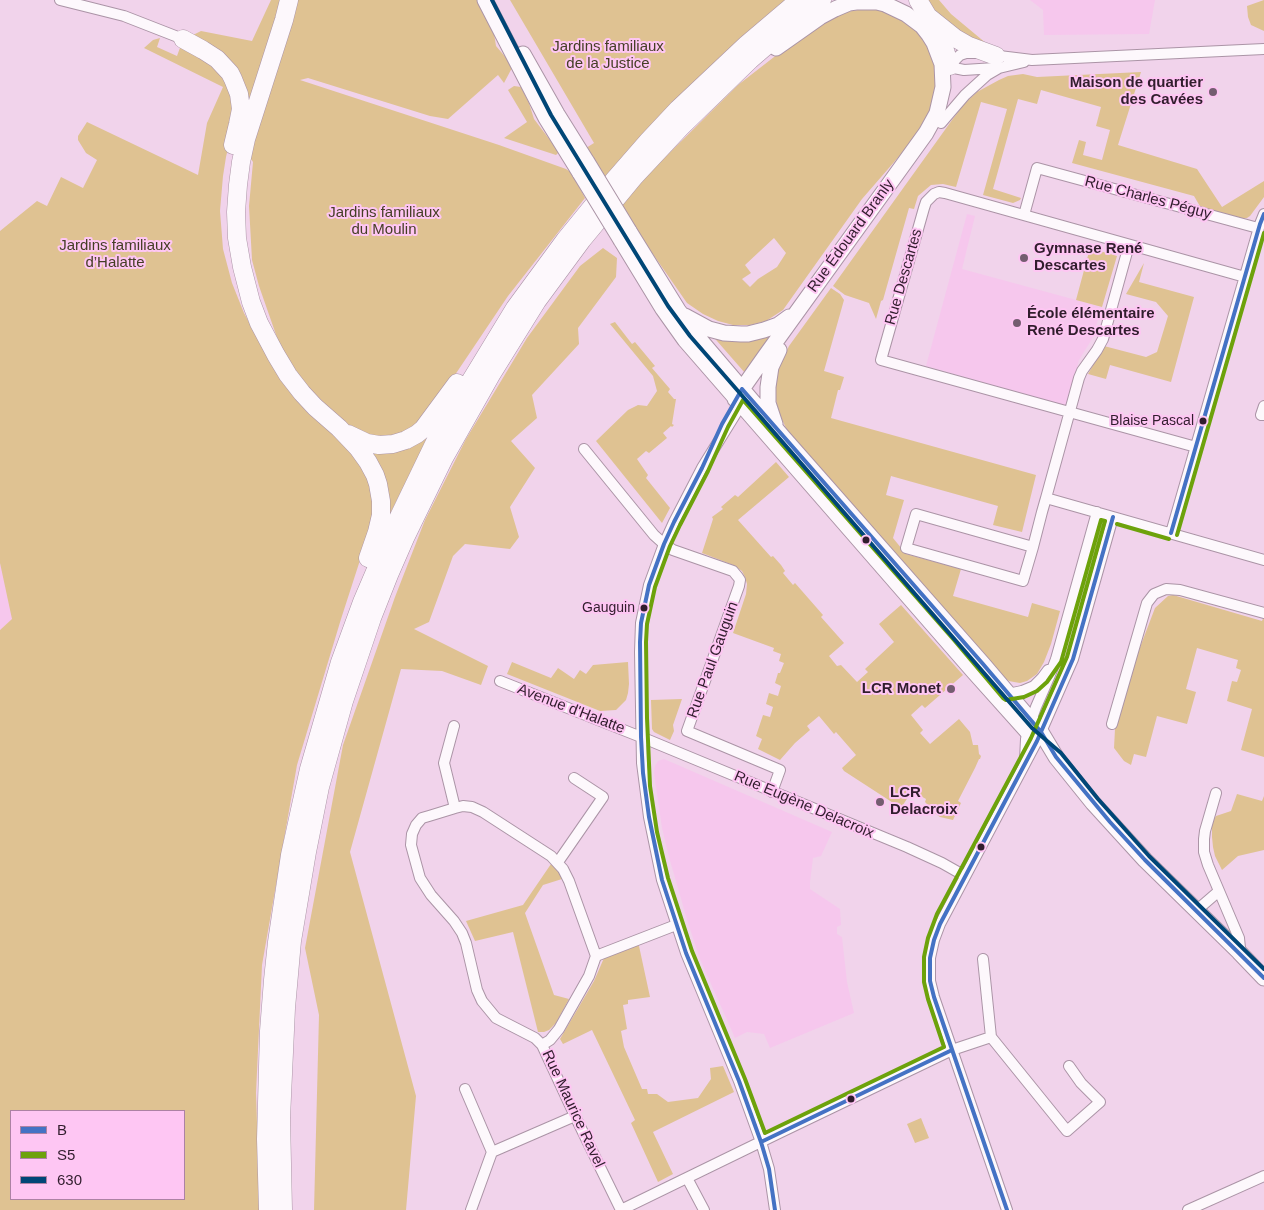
<!DOCTYPE html>
<html>
<head>
<meta charset="utf-8">
<style>
  body { margin:0 }
  #map { position:relative; width:1264px; height:1210px; overflow:hidden; background:#f1d3eb; font-family:Helvetica,sans-serif }
  canvas { display:block }
  .legend { position:absolute; left:10px; top:1110px; width:175px; height:90px; box-sizing:border-box; background:#fec6f3; border:1px solid #ac82a4; margin:0; padding:6px 9px; list-style:none; font-size:15px; color:#311d2d }
  .legend li { display:flex; align-items:center; gap:10px; height:25px }
  .legend b { width:25px; border:1px solid #ac82a4 }
</style>
</head>
<body>
<div id="map">
<canvas width="1264" height="1210"></canvas>
<ul class="legend">
<li><b style="height:6px;background:#4472c4"></b>B</li>
<li><b style="height:6px;background:#6da20b"></b>S5</li>
<li><b style="height:6px;background:#004677"></b>630</li>
</ul>
</div>
<script>
const context = document.querySelector('canvas').getContext('2d');
context.lineJoin = 'round';
function paint(path, color) {
  context.fillStyle = color;
  context.fill(path, 'evenodd');
}
function shape(rows) {
  const path = new Path2D();
  for (const r of rows) {
    path.moveTo(r[0], r[1]);
    for (let i = 2; i < r.length; i += 2) path.lineTo(r[i], r[i + 1]);
  }
  return path;
}
function trace(path, color, width, dash) {
  context.strokeStyle = color;
  context.lineWidth = width;
  context.lineCap = dash ? 'butt' : 'round';
  context.setLineDash(dash || []);
  context.stroke(path);
}
function write(font, color, halo, rows, align = 'center') {
  context.font = font + ' Helvetica,sans-serif';
  context.lineWidth = 4;
  context.setLineDash([]);
  context.textBaseline = 'middle';
  context.strokeStyle = halo;
  context.fillStyle = color;
  for (const [text, x, y, turn = 0] of rows) {
    context.save();
    context.translate(x, y);
    context.rotate((+turn || 0) * Math.PI / 180);
    context.textAlign = isNaN(turn) ? turn : align;
    if (halo) context.strokeText(text, 0, 0);
    context.fillText(text, 0, 0);
    context.restore();
  }
}
const built = shape([
  [1030,0,1155,0,1149,34,1044,35,1043,10],
  [967,214,975,216,962,269,1102,307,1092,339,1079,360,1067,406,926,366],
  [0,563,13,619,0,630],
  [664,759,832,832,821,856,813,858,810,882,810,889,840,909,841,925,837,927,837,934,842,937,847,982,854,1013,770,1048,764,1034,747,1032,735,1038,700,959,688,923,669,857,662,828,654,773,655,766,658,761]
]);
const green = shape([
  [271,0,283,0,245,119,245,97,193,35,201,31,252,41],
  [298,0,479,0,493,27,496,46,513,66,504,83,498,75,448,119,430,116,308,78,300,80,499,145,566,169,572,173,585,198,508,296,422,424,407,435,373,439,345,426,302,381,281,349,259,286,252,260,249,206,253,162,249,156,292,13],
  [510,0,789,0,606,179,586,148,594,143],
  [923,0,939,0,951,14,987,44,965,37,947,25],
  [1264,0,1264,31,1251,25,1248,17,1247,6],
  [869,8,894,12,922,33,937,61,935,109,908,146,862,199,783,310,766,321,750,325,733,325,718,321,703,314,687,303,618,204,738,85,801,36,835,14],
  [774,238,786,253,777,267,758,279,750,287,742,279,751,273,745,265],
  [160,38,157,47,177,56,181,45,204,58,230,81,234,122,226,157,223,176,220,211,223,249,232,283,244,313,274,369,306,411,351,450,366,470,376,493,373,520,341,619,297,765,262,965,256,1093,260,1210,0,1210,0,630,12,619,0,563,0,231,37,201,47,206,61,177,83,188,97,160,86,153,78,140,78,136,87,122,198,175,207,123,223,87,144,48,153,40],
  [11,1111,184,1111,184,1199,11,1199],
  [1141,72,1118,145,1197,169,1222,207,1264,181,1264,197,1250,216,1247,218,1241,219,1201,208,1194,196,1072,163,1079,140,1086,142,1083,155,1102,160,1110,130,1096,126,1101,107,1041,90,1037,104,1018,99,993,189,1021,198,1020,200,1013,203,983,195,1007,109,981,102,956,187,943,184,931,185,918,196,914,209,909,208,883,300,881,301,876,319,869,303,845,295,833,286,952,120,964,104,977,92,999,80,1008,76,1023,74,1037,77],
  [514,86,521,87,529,103,534,119,559,152,556,155,504,138,527,122,508,90],
  [603,248,617,258,616,277,578,328,579,344,532,395,537,418,511,441,535,468,510,507,519,537,510,549,465,544,453,556,429,622,414,629,488,666,481,685,442,671,401,669,350,852,416,1096,406,1210,314,1210,319,1015,305,948,343,745,395,597,425,520,466,439,527,338,580,266],
  [1090,248,1117,256,1102,307,1076,300],
  [1144,263,1139,282,1194,297,1171,382,1110,365,1106,379,1088,374,1104,346,1146,357,1157,352,1168,316,1156,302,1126,294],
  [831,288,840,294,844,300,824,371,844,377,840,390,838,390,831,418,1036,475,1022,532,993,525,998,506,891,476,886,495,904,500,893,538,906,554,961,569,953,596,1028,617,1032,603,1060,611,1051,644,1044,662,1037,674,1027,681,1020,683,1014,682,1009,681,1003,677,884,542,788,432,785,426,778,411,776,400,774,390,778,368,789,346],
  [615,322,632,344,635,342,655,366,652,368,670,389,668,392,674,399,676,399,672,424,674,425,672,427,671,426,663,433,667,438,649,453,646,451,637,459,648,475,646,478,670,508,662,523,596,441,628,410,638,405,647,406,657,391,653,376,610,324],
  [778,328,745,373,710,333],
  [430,433,389,516,365,448],
  [776,462,789,477,738,520,771,557,773,556,781,565,785,571,783,573,793,585,795,583,823,615,821,617,844,643,829,656,837,666,841,665,857,682,868,672,865,669,894,642,879,624,901,605,963,675,925,708,922,705,911,715,923,730,920,733,930,744,959,719,970,732,973,745,978,745,979,754,981,756,980,759,979,759,975,768,958,801,961,803,953,820,940,817,927,808,928,805,925,802,926,799,912,791,901,808,844,771,842,768,856,755,836,732,834,734,819,716,807,726,810,730,795,743,780,760,758,749,762,739,756,736,763,715,770,717,773,707,766,704,769,693,778,696,781,686,775,683,778,673,780,673,784,663,779,661,781,654,773,651,774,648,733,633,746,594,747,584,745,577,742,571,733,565,702,553,713,519,712,517,723,509,721,507,735,495,738,497],
  [1173,595,1262,621,1264,616,1264,757,1241,750,1252,709,1227,701,1232,681,1237,682,1241,670,1236,668,1238,660,1197,648,1186,689,1196,692,1187,724,1157,716,1146,757,1134,754,1131,765,1124,761,1114,748,1115,729,1134,663,1155,608,1168,596],
  [512,662,551,678,558,668,574,679,580,670,586,674,593,665,628,662,629,684,628,693,626,700,616,710,600,711,507,674],
  [682,699,673,725,674,731,670,740,654,732,652,729,651,700],
  [1237,794,1262,801,1264,796,1264,850,1238,856,1222,870,1215,856,1213,847,1212,837,1212,823,1216,816,1231,811],
  [551,864,558,870,562,879,543,885,525,913,554,995,569,999,556,1023,549,1030,544,1032,538,1032,513,932,475,941,466,921,523,905],
  [636,945,639,946,650,997,628,1000,628,1004,623,1005,627,1029,621,1031,624,1047,642,1089,647,1089,648,1094,657,1094,668,1102,698,1098,711,1079,710,1068,723,1066,734,1092,653,1132,673,1174,658,1182,631,1123,635,1120,592,1030,563,1044,560,1039,594,981,604,958],
  [921,1118,929,1138,915,1143,907,1124]
]);
const minor = shape([
  [60,0,124,16,183,39],
  [991,55,1032,60,1264,49],
  [946,63,954,68,964,70,995,68],
  [949,69,953,62,960,55,966,53,977,53],
  [941,123,965,95,987,75,999,68,1024,62],
  [1024,215,1037,168,1258,228],
  [1129,245,1103,339,1097,350,1082,371,1079,378,1046,498,1264,560],
  [741,405,702,468,674,522,664,544,649,585,641,623,640,652,642,763,649,817,662,880,686,953,739,1081,761,1142,769,1169,775,1210],
  [1264,406,1261,415,1264,415],
  [1196,447,881,360,924,208,926,202,934,194,939,192,945,193,1245,277],
  [584,449,654,535,664,544,673,550,733,571,738,577,740,580,739,586,687,731,780,770,772,792],
  [1171,533,1260,224,1264,214],
  [1033,547,916,514,906,548,1023,581,1033,547,1042,512,1046,498],
  [500,681,641,737,907,847,942,863,965,876],
  [1008,694,1022,691,1034,686,1042,678,1048,670],
  [1112,724,1147,603,1154,594,1166,589,1180,590,1264,613],
  [454,726,444,763,455,808],
  [1025,760,1026,739,1029,726,1036,707,1050,675,1056,659,1097,512],
  [1216,793,1205,831,1204,839,1204,852,1208,865,1239,938,1240,948,1239,952],
  [558,862,603,797,574,778],
  [1197,910,1219,891],
  [596,956,589,976,559,1029,550,1040,542,1045,575,1116,621,1210,779,1133,952,1050,991,1037],
  [596,956,676,925],
  [983,959,991,1037,1067,1131,1100,1102,1081,1083,1069,1066],
  [542,1045,535,1038,496,1018,482,1001,477,990,466,943,462,933,454,921,431,895,420,878,411,845,412,834,416,825,422,818,429,816,455,808,463,806,472,807,483,812,551,856,563,869,569,881,596,956],
  [465,1089,492,1152],
  [687,1178,704,1210],
  [471,1210,492,1152,575,1116],
  [1007,1210,934,997,930,981,930,958,934,940,940,924,1037,741,1073,659,1113,517],
  [1188,1210,1264,1176]
]);
const secondary = shape([
  [485,0,546,118,580,173],
  [523,54,557,114,587,162],
  [629,231,678,310,702,342,783,437,983,664,1041,732,1056,757,1093,803,1145,860,1239,952,1264,978],
  [621,240,663,309,685,340,974,672,1034,739],
  [685,316,709,329,724,333,741,334,748,334,764,330,778,325,789,317],
  [735,399,766,355,926,133,937,113,943,87,942,64,934,43,929,35,922,26,906,14,885,4,877,2,856,2,849,3,835,9,820,17,776,48],
  [775,424,768,403,768,387,771,367,779,350]
]);
const trunk = shape([
  [289,0,284,20,246,139,241,162,238,185,236,212,237,238,242,267,251,302,259,323,276,355,288,375,302,393,315,407,339,428,358,448,368,462,375,475,378,484,381,501,381,515,377,532,368,558],
  [918,0,941,38,950,66],
  [930,18,955,38,969,46,996,56],
  [183,39,203,50,217,59,230,73,233,79,239,94,241,109,238,124,233,145],
  [348,434,367,443,379,445,393,444,406,440,417,434,423,429,457,383],
  [268,1210,266,1139,269,1031,273,980,277,942,290,855,309,769,340,662,362,602,395,525,435,442,462,395,515,308,565,240,614,180,648,141,678,109,747,44,799,0],
  [283,1210,281,1118,286,1008,292,941,307,852,320,787,344,701,372,618,389,575,406,536,444,458,491,375,537,301,582,240,635,176,680,128,750,60,779,35,822,0]
]);
const secondaryBridge = shape([
  [587,162,629,231],
  [580,173,621,240]
]);
const bus1 = shape([
  [742,389,722,424,702,468,674,522,664,544,649,585,641,623,640,642,641,737,643,773,649,817,662,880,686,953,739,1081,761,1142,769,1169,775,1210],
  [742,389,983,664,1041,732,1056,757,1110,822,1145,860,1264,978],
  [1171,533,1260,224,1264,214],
  [761,1142,952,1050],
  [1007,1210,934,997,930,981,930,958,934,940,940,924,1037,741,1073,659,1113,517]
]);
const bus2 = shape([
  [743,400,954,640,1003,698,1006,700,1024,697,1037,691,1047,682,1061,662,1101,520,1105,521,1067,657,1031,738,937,914,928,938,924,957,924,982,928,999,944,1047,765,1133,745,1079,692,951,668,878,657,832,650,786,647,718,646,642,647,624,655,587,670,546,680,525,708,471,728,427,743,400],
  [1117,524,1169,539],
  [1177,535,1264,233]
]);
const bus3 = shape([
  [492,0,551,115,668,306,690,336,1032,728,1061,753,1098,799,1149,856,1264,969]
]);
const markers = [
  [1213,92,5,"#745d70"],
  [1024,258,5,"#745d70"],
  [1017,323,5,"#745d70"],
  [1203,421,4.5,"#311d2d"],
  [866,540,4.5,"#311d2d"],
  [644,608,4.5,"#311d2d"],
  [951,689,5,"#745d70"],
  [880,802,5,"#745d70"],
  [981,847,4.5,"#311d2d"],
  [851,1099,4.5,"#311d2d"]
];
const busNames = [
  ["Blaise Pascal",1194,421],
  ["Gauguin",635,608]
];
const parkNames = [
  ["Jardins familiaux",608,47],
  ["de la Justice",608,64],
  ["Jardins familiaux",384,213],
  ["du Moulin",384,230],
  ["Jardins familiaux",115,246],
  ["d’Halatte",115,263]
];
const poiNames = [
  ["Maison de quartier",1203,83,"right"],
  ["des Cavées",1203,100,"right"],
  ["Gymnase René",1034,249],
  ["Descartes",1034,266],
  ["École élémentaire",1027,314],
  ["René Descartes",1027,331],
  ["LCR Monet",941,689,"right"],
  ["LCR",890,793],
  ["Delacroix",890,810]
];
const streetNames = [
  ["Rue Charles Péguy",1148,198,15],
  ["Rue Édouard Branly",851,236,-54],
  ["Rue Descartes",904,277,-74],
  ["Rue Paul Gauguin",713,660,-70],
  ["Avenue d'Halatte",571,709,21],
  ["Rue Eugène Delacroix",804,805,23],
  ["Rue Maurice Ravel",573,1109,65]
];
paint(built, '#f6c7ed');
paint(green, '#dfc292');
trace(minor, '#ab94a6', 12);
trace(secondary, '#ab94a6', 17);
trace(trunk, '#ab94a6', 19);
trace(minor, '#fdf8fc', 10);
trace(secondary, '#fdf8fc', 15);
trace(trunk, '#fdf8fc', 18);
trace(secondaryBridge, '#ab94a6', 17, []);
trace(secondaryBridge, '#fdf8fc', 15);
trace(bus1, '#4472c4', 4);
trace(bus2, '#6da20b', 4);
trace(bus3, '#004677', 4);
for (const [x, y, r, color] of markers) {
  const dot = new Path2D();
  dot.arc(x, y, r, 0, 2 * Math.PI);
  context.fillStyle = color;
  context.fill(dot);
  trace(dot, '#fec6f3', 2);
}
write('14px', '#311d2d', '#fec6f3', busNames, 'right');
write('15px', '#453e25', '#fec6f3', parkNames);
write('bold 15px', '#311d2d', '#fec6f3', poiNames, 'left');
write('15px', '#311d2d', '#fec6f3', streetNames);
</script>
</body>
</html>
